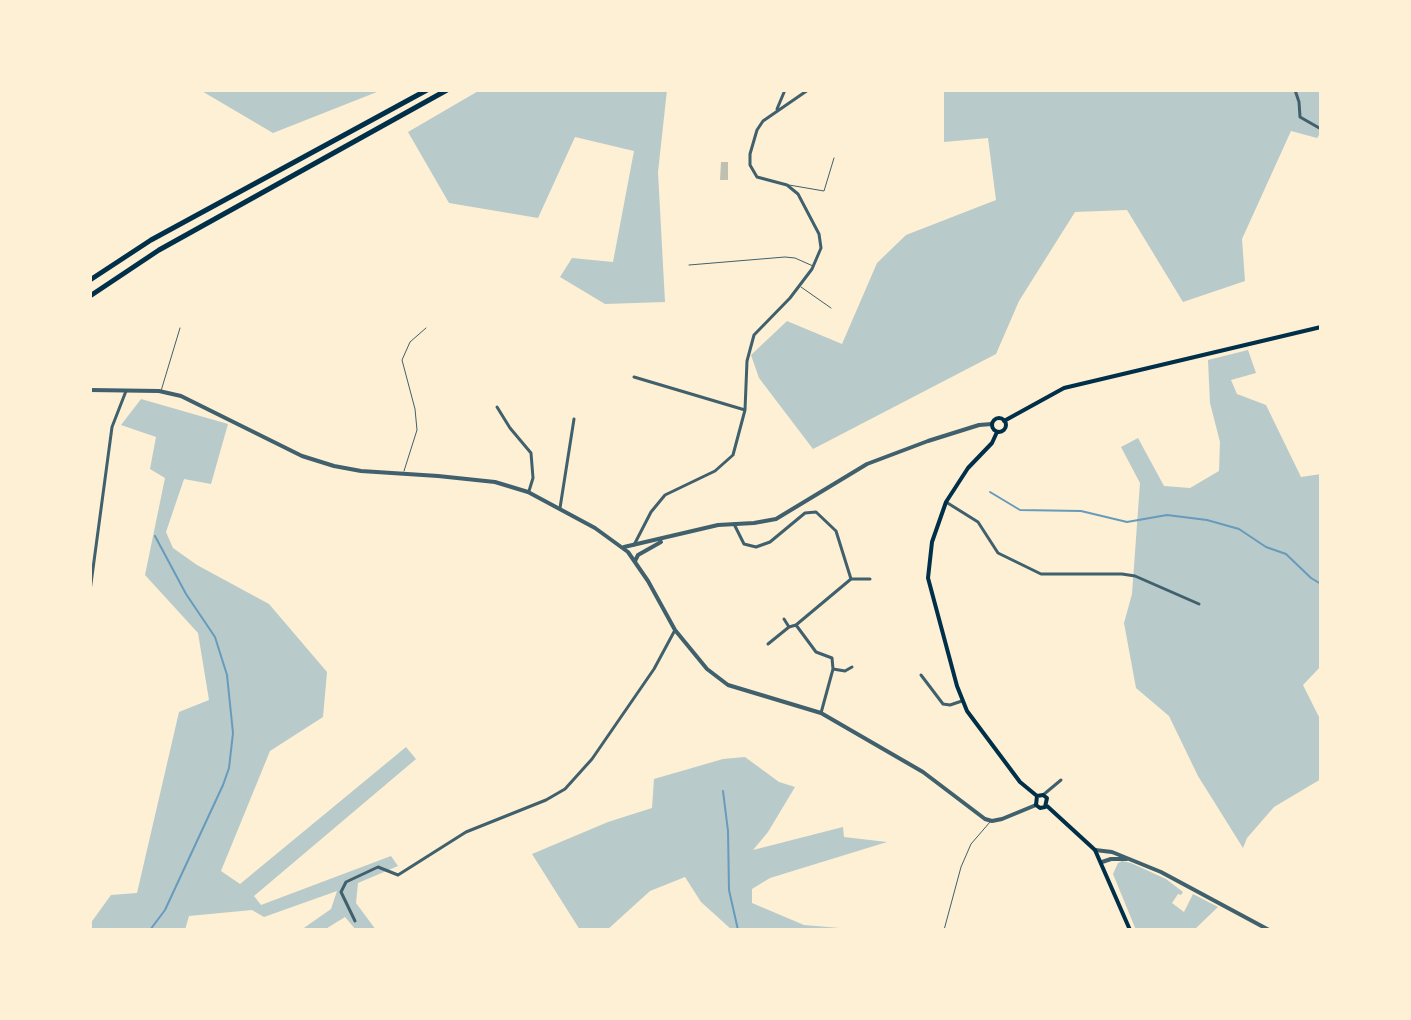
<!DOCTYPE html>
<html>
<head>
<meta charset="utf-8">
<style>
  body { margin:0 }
  #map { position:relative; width:1411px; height:1020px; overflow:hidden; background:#fdf0d5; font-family:Jost,sans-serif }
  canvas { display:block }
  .frame { position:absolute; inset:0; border:92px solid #fdf0d5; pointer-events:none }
</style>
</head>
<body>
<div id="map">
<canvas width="1411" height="1020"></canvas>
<div class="frame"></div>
</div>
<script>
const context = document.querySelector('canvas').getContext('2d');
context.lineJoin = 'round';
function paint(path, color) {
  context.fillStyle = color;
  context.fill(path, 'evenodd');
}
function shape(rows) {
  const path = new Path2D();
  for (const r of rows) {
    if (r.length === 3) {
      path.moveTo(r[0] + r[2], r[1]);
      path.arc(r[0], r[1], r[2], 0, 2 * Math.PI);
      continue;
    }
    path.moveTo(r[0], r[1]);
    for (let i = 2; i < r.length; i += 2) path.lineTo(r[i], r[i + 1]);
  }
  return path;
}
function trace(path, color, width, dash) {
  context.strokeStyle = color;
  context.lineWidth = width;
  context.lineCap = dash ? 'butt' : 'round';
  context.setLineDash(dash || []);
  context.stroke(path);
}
const green = shape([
  [200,90,382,90,273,133],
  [480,90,667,90,658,172,665,302,605,304,560,277,572,258,613,262,634,151,575,137,538,218,449,203,408,132],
  [944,90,1321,90,1321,132,1317,138,1291,131,1242,239,1245,281,1183,302,1127,210,1075,212,1019,301,996,354,813,449,759,378,751,355,787,321,842,344,877,263,906,235,996,200,988,138,944,142],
  [1248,350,1256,373,1231,380,1237,394,1266,405,1301,477,1321,474,1321,666,1303,685,1321,721,1321,779,1274,807,1247,838,1243,848,1198,776,1169,716,1136,688,1124,623,1132,594,1140,483,1121,447,1138,438,1164,486,1190,488,1219,471,1220,442,1210,403,1208,360],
  [141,399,228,424,211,484,184,479,166,532,173,548,197,565,269,604,327,672,323,717,270,751,221,871,240,884,406,747,416,759,254,896,261,905,391,856,398,866,358,883,356,903,376,930,356,930,345,917,324,930,301,930,331,909,337,891,264,917,252,910,189,916,185,930,90,930,90,924,111,895,137,893,179,712,209,700,198,633,145,575,165,478,150,469,156,437,121,425],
  [745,757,779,782,795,787,768,832,753,850,843,827,844,837,887,842,770,878,752,889,752,903,804,925,864,930,732,930,701,902,685,877,650,891,607,930,580,930,532,854,608,822,652,808,654,779,723,759],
  [1122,861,1131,863,1166,879,1183,892,1181,895,1178,894,1172,903,1184,912,1193,894,1218,907,1194,930,1136,930,1113,874,1118,863]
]);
const stream = shape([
  [990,492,1020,510,1081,511,1127,522,1167,515,1207,520,1239,529,1266,547,1286,554,1311,578,1321,584],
  [723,791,728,831,729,890,738,930],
  [150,930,165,910,223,785,229,768,233,733,227,675,215,637,186,594,155,536]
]);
const building = shape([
  [721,162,728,162,728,180,720,180]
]);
const service = shape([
  [789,185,824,191,834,158],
  [689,265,785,257,795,258,813,266],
  [801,287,831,308],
  [161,391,180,328],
  [404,471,417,430,415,409,402,360,410,342,426,328],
  [944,930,961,867,971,844,990,822]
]);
const minor = shape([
  [1295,90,1299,102,1300,117,1321,129],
  [777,109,785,90],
  [634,377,745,410],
  [497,407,510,428,531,453,533,478,529,491],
  [946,502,978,522,998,553,1041,574,1122,574,1135,576,1199,604],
  [560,508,574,419],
  [734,524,744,544,756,547,770,542,805,513,816,512,836,531,851,579],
  [634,545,651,512,665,495,715,471,733,455,745,410,747,361,754,335,790,298,812,269,821,248,819,234,798,194,787,185,757,177,750,165,750,154,757,130,763,121,808,90],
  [90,591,112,427,126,391],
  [784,619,789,627],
  [796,625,816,652,832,658,833,669,821,713],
  [768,644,789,627,796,625,851,579,870,579],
  [833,669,845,671,852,667],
  [921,675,943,704,950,705,962,701],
  [1043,795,1061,780],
  [355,921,341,892,346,882,378,867,398,875,466,832,546,800,565,789,592,759,654,669,675,630]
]);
const tertiary = shape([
  [90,390,159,391,181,396,302,456,334,466,361,471,438,476,495,482,528,492,595,528,628,552,648,581,675,630,707,669,728,685,821,713,923,772,985,819,992,821,1002,819,1036,805],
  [624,547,718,525,754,523,776,519,867,464,928,441,979,425,992,424],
  [635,561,638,555,661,542],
  [1095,850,1112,852,1161,872,1269,930],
  [1102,862,1111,859,1127,859]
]);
const secondary = shape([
  [999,425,7],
  [1004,421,1064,388,1321,327],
  [997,432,992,443,968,468,946,502,932,542,928,578,957,686,967,711,1020,782,1037,796,1043,795,1047,798,1045,807,1040,808,1036,805,1037,796],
  [1047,806,1095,850,1130,930]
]);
const motorway = shape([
  [90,280,151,240,427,90],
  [90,296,159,250,447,90]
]);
paint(green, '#b9caca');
trace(stream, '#669bbc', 2);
paint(building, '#bec0b2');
trace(service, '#3f606c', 1);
trace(minor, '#3f606c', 3);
trace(tertiary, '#3f606c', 4);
trace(secondary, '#003049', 4);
trace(motorway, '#003049', 5);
</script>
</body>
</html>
